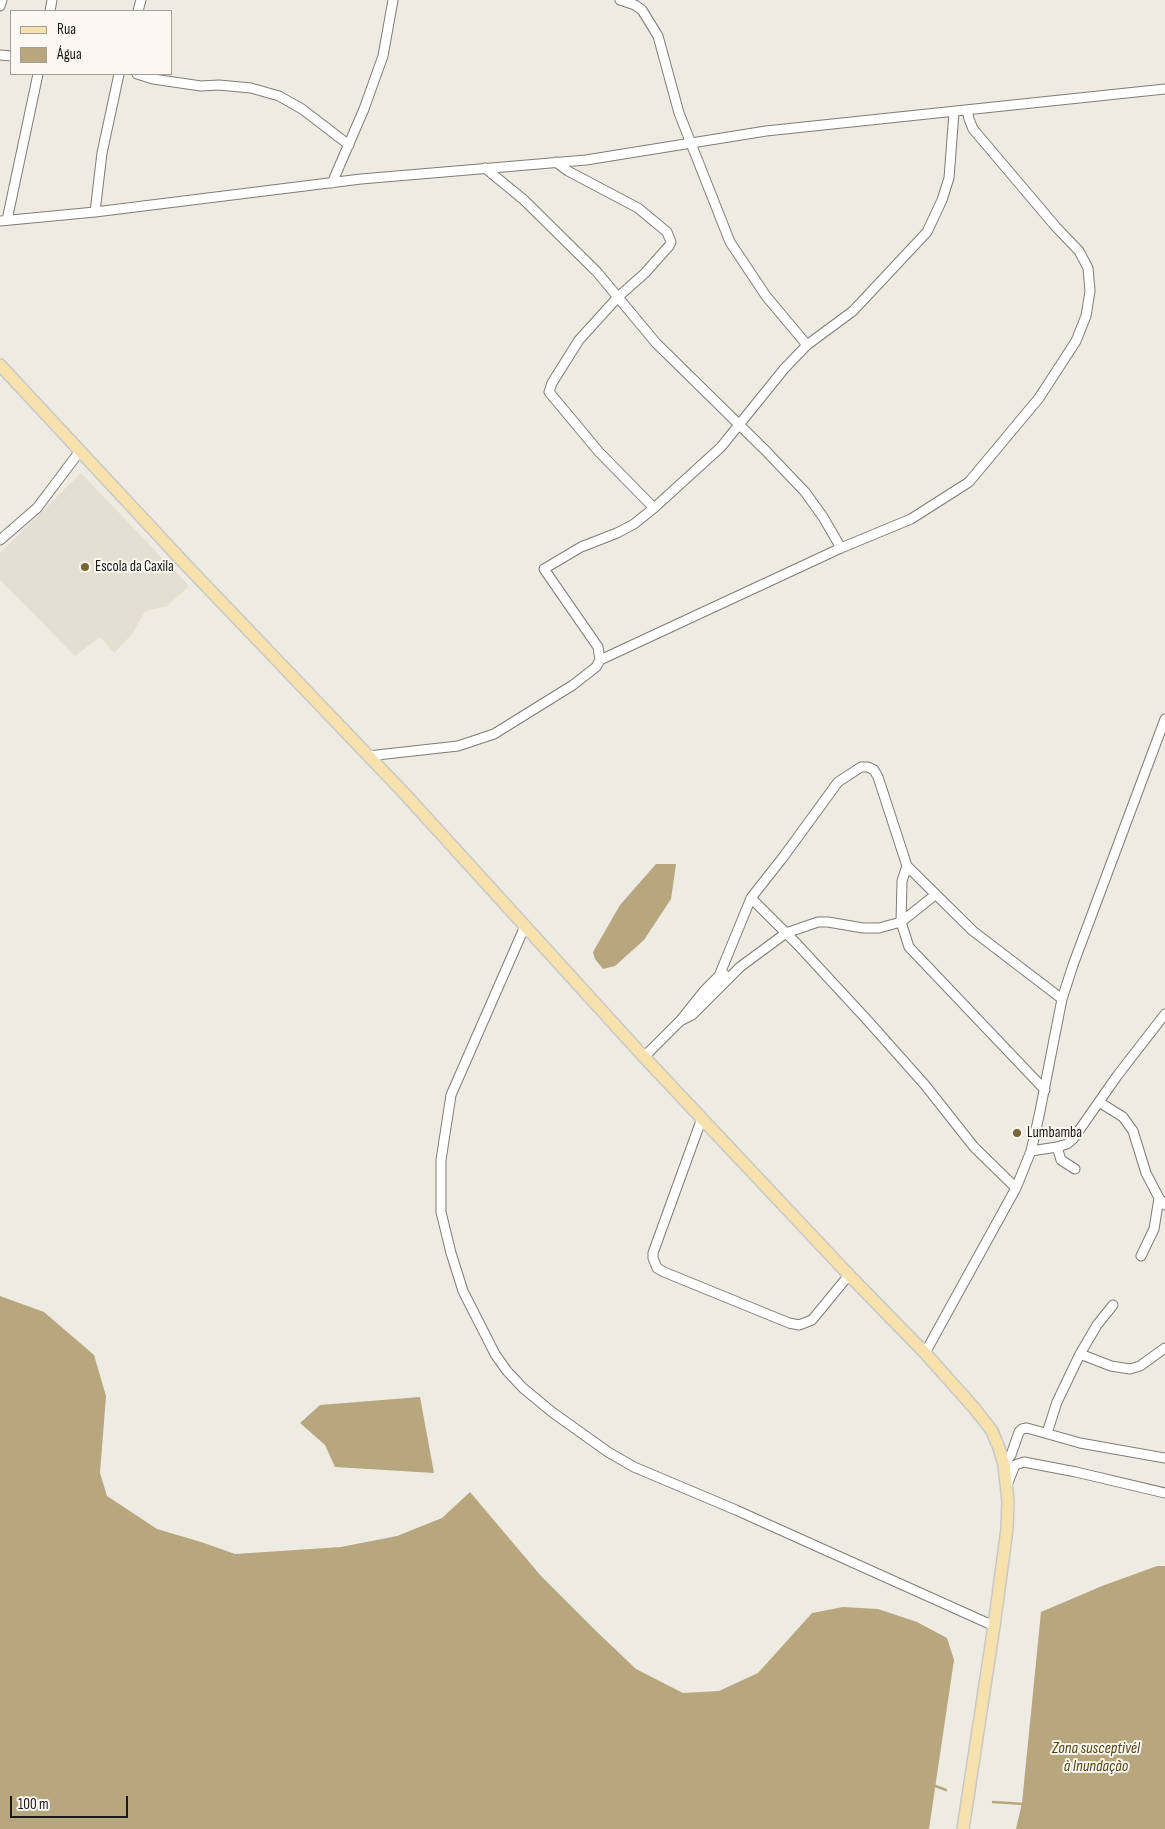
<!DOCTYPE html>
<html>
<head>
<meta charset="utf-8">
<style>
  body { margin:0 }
  #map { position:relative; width:1165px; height:1829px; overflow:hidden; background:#eeebe3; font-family:"Sofia Sans Condensed",sans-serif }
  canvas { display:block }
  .legend { position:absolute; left:10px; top:10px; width:162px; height:65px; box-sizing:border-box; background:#fbf8f1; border:1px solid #a19f9a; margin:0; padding:6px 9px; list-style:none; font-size:15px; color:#1b1a17 }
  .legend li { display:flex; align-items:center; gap:10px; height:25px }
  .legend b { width:25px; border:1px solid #a19f9a }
  .scale { position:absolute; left:10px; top:1796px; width:118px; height:22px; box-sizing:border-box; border:2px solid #1b1a17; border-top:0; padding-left:6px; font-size:15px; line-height:18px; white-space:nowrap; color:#1b1a17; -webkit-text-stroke:4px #fbf8f1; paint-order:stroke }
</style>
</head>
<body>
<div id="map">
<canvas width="1165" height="1829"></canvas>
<ul class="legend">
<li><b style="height:6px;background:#f7e2ae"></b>Rua</li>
<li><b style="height:14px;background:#b8a77e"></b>Água</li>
</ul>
<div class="scale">100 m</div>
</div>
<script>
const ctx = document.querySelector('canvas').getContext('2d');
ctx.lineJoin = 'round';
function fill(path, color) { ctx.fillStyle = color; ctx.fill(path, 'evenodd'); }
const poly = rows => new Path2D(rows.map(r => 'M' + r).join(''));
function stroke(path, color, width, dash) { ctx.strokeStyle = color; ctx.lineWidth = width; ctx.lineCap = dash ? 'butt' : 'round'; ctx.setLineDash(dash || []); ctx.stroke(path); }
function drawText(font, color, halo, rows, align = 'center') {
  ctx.font = font + ' "Sofia Sans Condensed",sans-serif'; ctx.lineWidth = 4; ctx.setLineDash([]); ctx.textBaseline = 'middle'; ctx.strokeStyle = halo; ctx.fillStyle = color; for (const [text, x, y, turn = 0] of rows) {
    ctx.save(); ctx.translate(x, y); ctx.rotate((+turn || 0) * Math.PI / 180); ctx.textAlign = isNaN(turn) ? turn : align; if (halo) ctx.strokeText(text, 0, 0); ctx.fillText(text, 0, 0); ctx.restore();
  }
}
fill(poly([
  [81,473,189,586,167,606,145,611,133,633,114,653,100,637,75,656,0,580,0,553]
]), '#e5dfd1');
fill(poly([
  [656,864,676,864,671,899,644,940,615,966,603,969,595,959,593,952,620,905],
  [0,1296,44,1312,94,1355,106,1396,100,1473,107,1496,157,1529,201,1542,235,1554,341,1547,397,1536,442,1518,470,1492,541,1576,595,1630,636,1669,683,1693,719,1691,758,1673,812,1613,843,1607,878,1609,917,1622,947,1638,954,1660,929,1829,0,1829],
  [420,1397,434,1473,335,1467,325,1445,300,1423,320,1405],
  [1157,1566,1165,1566,1165,1829,1016,1829,1022,1803,1041,1612,1102,1586]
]), '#b8a77e');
stroke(poly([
  [933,1785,946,1790],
  [993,1802,1024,1804]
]), '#b8a77e', 2.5);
const minor = poly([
  [620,0,635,5,642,10,658,36,679,113,730,242,766,296,807,345],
  [0,6,2,0],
  [50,11,52,0],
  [138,11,141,0],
  [0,55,11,56],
  [137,74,153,79,201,86,219,85,251,88,279,96,302,109,349,145],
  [556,162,568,171,638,208,667,232,671,242,669,246,645,273,618,297,579,340,552,383,549,392,599,452,654,508],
  [485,168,524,200,597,272,656,343,766,451,805,492,823,517,841,548],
  [332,183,364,109,383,56,393,0],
  [95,212,102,153,119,74],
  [7,220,38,74],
  [0,221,95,212,361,179,586,160,766,131,1165,89],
  [0,540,37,508,80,451],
  [600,660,598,647,544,569,581,547,617,533,634,524,654,508,721,447,784,369,807,345,853,311,927,232,942,200,949,178,954,112],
  [368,756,458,746,494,734,573,685,596,667,600,660,841,548,911,519,969,482,1039,398,1076,341,1086,316,1090,291,1088,268,1079,251,1056,227,973,129,969,119,967,110],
  [907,866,902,881,901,922,909,947,1045,1090],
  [751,898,797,944,869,1022,925,1085,974,1147,1016,1188],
  [525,926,451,1095,441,1160,441,1212,451,1253,463,1291,495,1354,507,1371,523,1388,552,1412,608,1452,634,1467,736,1510,994,1626],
  [719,976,751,898,784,856,838,782,861,767,868,767,874,770,878,777,907,866,973,931,1062,999],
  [680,1021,692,1015,740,967,786,933,818,922,828,922,863,928,879,928,901,922,935,895],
  [644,1057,680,1021,704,991,719,976,724,974],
  [1099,1102,1123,1117,1133,1131,1146,1173,1159,1198,1165,1205],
  [702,1118,653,1253,653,1258,657,1268,664,1272,789,1323,799,1325,812,1320,849,1275],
  [1057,1147,1061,1160,1075,1169],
  [1031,1151,1057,1147,1067,1144,1073,1139,1117,1076,1165,1014],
  [1141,1256,1154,1229,1159,1198],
  [925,1353,1016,1188,1031,1151,1039,1116,1062,999,1073,965,1165,719],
  [1080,1354,1111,1366,1130,1369,1140,1366,1165,1348],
  [1047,1433,1057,1402,1080,1354,1097,1325,1113,1305],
  [1004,1465,1011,1455,1019,1432,1022,1429,1027,1428,1080,1443,1165,1458],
  [1007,1485,1015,1465,1024,1462,1076,1472,1165,1493]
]);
const major = poly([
  [0,365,187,566,404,793,644,1057,849,1275,925,1353,975,1409,992,1431,999,1448,1004,1465,1008,1501,1007,1529,994,1626,963,1829]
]);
stroke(minor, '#7f7d76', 11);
stroke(major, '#c8c8c7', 14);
stroke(minor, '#fff', 9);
stroke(major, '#f7e2ae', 11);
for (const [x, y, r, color] of [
  [85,567,5,"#796533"],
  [1017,1133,5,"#796533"]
]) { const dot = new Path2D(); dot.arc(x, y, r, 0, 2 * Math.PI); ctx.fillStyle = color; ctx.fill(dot); stroke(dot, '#fbf8f1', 2); }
drawText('15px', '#1b1a17', '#fbf8f1', [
  ["Escola da Caxila",95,567],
  ["Lumbamba",1027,1133]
], 'left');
drawText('italic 16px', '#564311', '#fbf8f1', [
  ["Zona susceptivél",1096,1749],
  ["à Inundação",1096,1767]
]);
</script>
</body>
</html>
